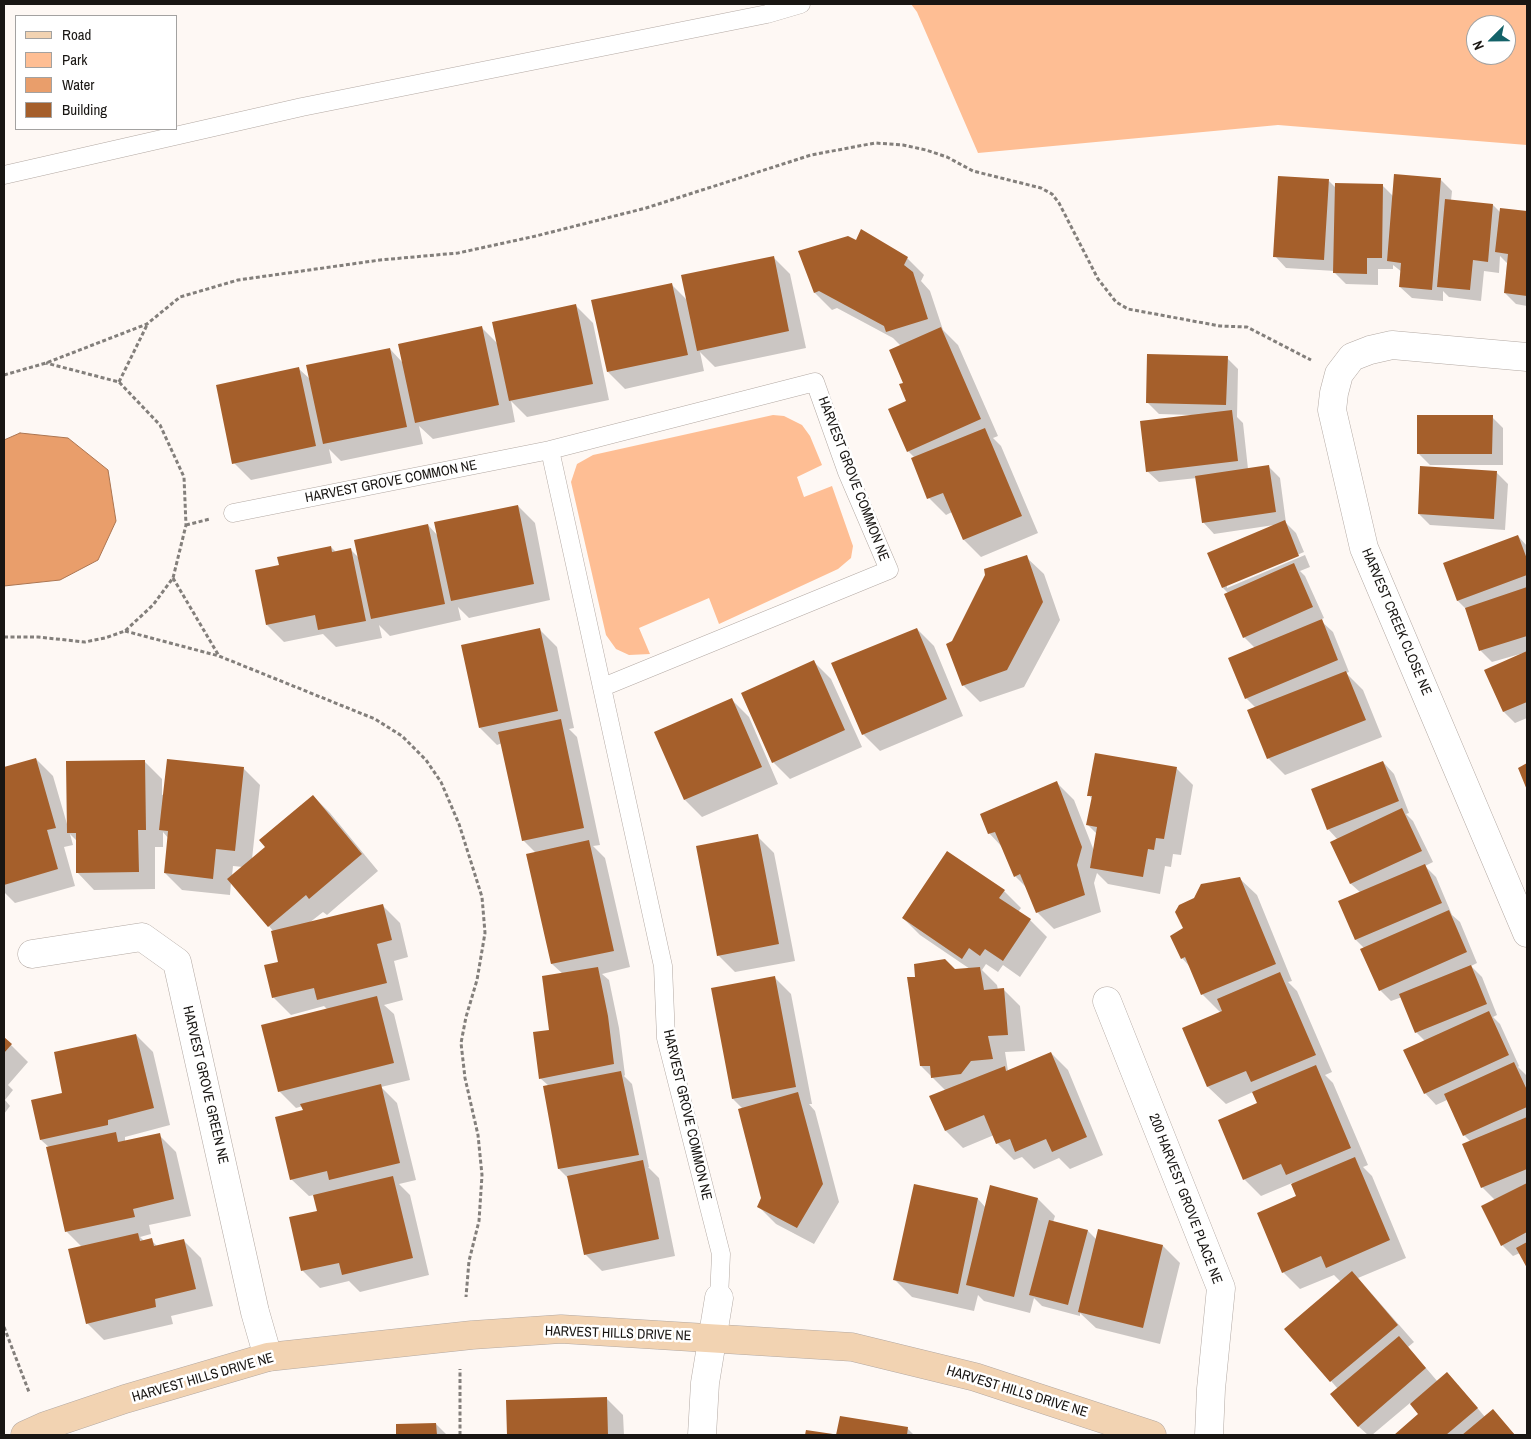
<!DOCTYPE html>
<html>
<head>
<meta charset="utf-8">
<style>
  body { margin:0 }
  #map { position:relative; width:1531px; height:1439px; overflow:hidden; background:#fef8f4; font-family:"Archivo Narrow",sans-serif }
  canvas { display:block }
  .frame { position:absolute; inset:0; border:5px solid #191613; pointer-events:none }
  .legend { position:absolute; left:15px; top:15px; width:162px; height:115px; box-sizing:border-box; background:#fff; border:1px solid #a3a2a1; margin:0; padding:6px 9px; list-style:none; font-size:15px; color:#191613 }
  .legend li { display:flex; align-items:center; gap:10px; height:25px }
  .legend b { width:25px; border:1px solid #a3a2a1 }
  .north { position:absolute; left:1466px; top:15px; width:50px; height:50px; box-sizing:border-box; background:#fff; border:1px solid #a3a2a1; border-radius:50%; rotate:247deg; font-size:14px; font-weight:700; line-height:20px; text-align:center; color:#191613 }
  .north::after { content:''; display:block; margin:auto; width:18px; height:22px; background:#136269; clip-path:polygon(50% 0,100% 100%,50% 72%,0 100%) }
</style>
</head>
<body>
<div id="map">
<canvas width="1531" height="1439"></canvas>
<div class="frame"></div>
<ul class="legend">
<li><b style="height:6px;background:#f2d3b2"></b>Road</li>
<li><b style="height:14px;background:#febe94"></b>Park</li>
<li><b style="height:14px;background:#e99e6b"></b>Water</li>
<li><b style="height:14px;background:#a55f2b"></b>Building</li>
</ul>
<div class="north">N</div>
</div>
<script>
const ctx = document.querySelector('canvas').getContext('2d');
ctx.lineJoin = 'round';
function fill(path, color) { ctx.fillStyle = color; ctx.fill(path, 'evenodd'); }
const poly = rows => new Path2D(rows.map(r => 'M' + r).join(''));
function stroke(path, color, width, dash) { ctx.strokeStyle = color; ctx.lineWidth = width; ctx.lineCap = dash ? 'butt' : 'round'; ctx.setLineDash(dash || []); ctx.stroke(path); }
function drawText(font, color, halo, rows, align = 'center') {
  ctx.font = font + ' "Archivo Narrow",sans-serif'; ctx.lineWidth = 5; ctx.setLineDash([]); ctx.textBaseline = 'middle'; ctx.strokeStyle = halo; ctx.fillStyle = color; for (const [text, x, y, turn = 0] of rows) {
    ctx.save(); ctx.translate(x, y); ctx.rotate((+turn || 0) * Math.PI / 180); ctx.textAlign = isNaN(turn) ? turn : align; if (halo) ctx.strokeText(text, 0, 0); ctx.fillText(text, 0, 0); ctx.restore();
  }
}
fill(poly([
  [911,4,1527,4,1527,145,1278,125,978,153,917,12],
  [1476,25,1506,25,1506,55,1476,55],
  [773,415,784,416,802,425,810,436,822,465,797,477,804,497,832,486,853,546,851,558,838,569,719,624,709,598,639,628,650,654,629,655,616,649,606,635,571,482,577,464,593,455]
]), '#febe94');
const water = poly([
  [20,433,68,438,108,470,116,521,98,560,60,580,4,586,4,440,20,433]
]);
fill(water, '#e99e6b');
stroke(water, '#ab7551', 1);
fill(poly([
  [1440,179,1452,191,1451,201,1493,205,1501,213,1501,210,1527,213,1527,306,1516,304,1505,293,1507,263,1500,256,1499,273,1484,271,1481,301,1449,297,1443,291,1443,301,1412,298,1400,287,1402,272,1393,265,1393,269,1378,269,1378,285,1346,284,1335,273,1335,271,1286,268,1275,256,1329,181,1336,188,1382,185,1393,196],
  [799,252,907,258,924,275,921,281,930,291,943,330,958,345,998,436,993,438,1001,446,1038,533,981,557,964,540,952,512,946,515,929,498,915,458,908,451,908,401,905,383,901,346,893,338,837,308,832,310,815,293],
  [773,257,790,274,806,348,715,367,700,352,704,371,625,389,608,372,671,284,688,301],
  [576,306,593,323,609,400,527,417,511,401,515,422,433,439,419,426,423,444,341,461,329,449,332,463,251,480,234,463,299,369,311,380,390,349,403,363,482,328,498,344],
  [1227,358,1238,369,1237,417,1243,423,1248,469,1268,466,1280,478,1286,523,1296,533,1304,552,1227,585,1227,588,1305,555,1310,567,1300,571,1305,576,1324,618,1320,620,1333,632,1349,672,1346,673,1363,690,1382,737,1285,775,1268,758,1256,708,1246,698,1255,648,1244,637,1228,593,1223,588,1274,525,1214,534,1203,522,1197,478,1159,482,1147,471,1191,416,1191,415,1159,414,1147,402],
  [1492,417,1503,428,1503,465,1430,465,1418,453],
  [1496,472,1508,484,1505,530,1430,525,1419,514],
  [518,506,535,523,550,600,469,618,458,607,461,620,390,636,379,625,382,638,336,647,323,634,284,642,267,625,281,566,331,547,336,552,350,549,359,558,428,525,438,536],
  [1518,536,1527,546,1527,652,1492,662,1481,651,1467,610,1458,601,1444,564],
  [1026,557,1044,574,1060,620,1024,687,980,702,963,685,953,642],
  [917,629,934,646,963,716,880,751,863,734],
  [540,630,557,647,574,728,569,729,577,737,600,845,593,846,605,858,630,967,602,974,609,980,619,1028,625,1075,624,1076,632,1084,649,1167,648,1167,659,1178,675,1256,602,1271,585,1254,569,1179,559,1169,549,1086,540,1078,563,974,552,964,536,853,523,840,502,743,497,745,480,728],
  [1527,652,1527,718,1515,723,1504,712,1486,671],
  [814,662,831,679,862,747,790,779,773,762],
  [732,700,749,717,778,784,702,817,685,800],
  [36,759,53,776,67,824,145,762,162,779,162,795,243,768,260,785,252,859,266,847,313,796,330,813,378,871,327,915,323,912,309,923,383,906,400,923,408,957,394,961,403,1000,384,1005,394,1014,410,1080,381,1087,397,1103,416,1180,399,1184,410,1195,429,1275,360,1292,349,1281,320,1288,303,1271,290,1218,318,1212,314,1195,309,1196,291,1179,304,1111,303,1106,296,1108,279,1091,327,1009,324,1006,291,1015,273,997,279,963,274,932,231,882,230,895,182,890,165,873,169,839,163,832,163,847,155,847,155,889,94,890,77,872,77,841,70,834,73,845,64,847,75,886,15,903,4,892,4,768],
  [233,866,243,867,232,876],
  [1383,762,1394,774,1409,813,1406,814,1413,821,1433,862,1425,866,1436,877,1452,915,1460,922,1477,963,1471,966,1482,977,1497,1015,1493,1017,1500,1024,1519,1066,1518,1067,1526,1075,1527,1079,1527,1266,1520,1253,1513,1256,1502,1245,1495,1200,1482,1187,1471,1142,1464,1135,1447,1100,1436,1105,1425,1093,1425,1041,1416,1032,1402,997,1391,1001,1380,990,1364,948,1356,940,1361,893,1351,884,1332,843,1338,840,1328,829],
  [1176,768,1193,785,1181,855,1173,854,1171,867,1165,866,1160,894,1108,884,1097,873,1094,883,1101,912,1054,929,1037,912,1026,887,1015,876,1003,848,989,833,1057,783,1074,800,1094,851,1097,834,1088,825,1092,799,1089,795],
  [757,836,774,853,795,961,735,972,718,955],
  [1239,878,1257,895,1292,981,1288,982,1297,991,1332,1072,1325,1075,1333,1083,1368,1165,1363,1167,1372,1176,1406,1258,1358,1278,1414,1342,1408,1347,1438,1382,1458,1385,1485,1417,1493,1411,1515,1435,1396,1435,1420,1414,1410,1403,1372,1435,1368,1435,1358,1426,1338,1389,1286,1329,1341,1282,1334,1275,1300,1289,1283,1272,1298,1197,1292,1183,1261,1196,1244,1179,1259,1104,1253,1092,1226,1104,1208,1087,1184,1028,1221,1013,1202,994,1191,968,1182,958,1185,929],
  [1004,891,1021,908,1018,912,1030,920,1047,937,1020,977,1003,965,998,972,986,964,982,970,997,985,998,990,1003,989,1020,1006,1025,1051,1005,1052,1008,1071,1051,1053,1068,1070,1103,1155,1070,1169,1059,1158,1034,1169,1022,1157,1014,1160,997,1143,994,1135,963,1148,946,1131,931,1096,946,1091,921,1066,955,970,970,969,920,935,903,918],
  [774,977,791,994,812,1104,809,1104,815,1111,839,1202,814,1244,776,1224,759,1207,763,1198,743,1109,733,1099],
  [136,1035,153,1052,170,1125,125,1137,125,1142,159,1135,176,1152,191,1216,149,1225,151,1234,140,1237,144,1241,151,1240,158,1247,184,1241,201,1258,213,1306,171,1316,173,1324,104,1340,87,1323,82,1247,67,1232,48,1148,50,1148,41,1140,63,1094],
  [4,1038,28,1062,8,1085,13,1090,5,1100,10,1106,4,1114],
  [915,1185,978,1199,986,1208,991,1187,1038,1199,1055,1216,1053,1222,1088,1231,1097,1240,1099,1230,1163,1246,1180,1263,1160,1344,1096,1328,1080,1313,1080,1316,1042,1306,1034,1298,1030,1313,984,1301,978,1295,974,1311,912,1297,895,1280],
  [606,1398,623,1415,624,1435,508,1435,507,1401],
  [841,1417,907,1428,914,1435,838,1435],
  [436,1424,447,1435,398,1435,398,1425]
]), '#0003');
fill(poly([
  [1394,174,1441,178,1432,290,1399,287,1401,263,1387,261],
  [1278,176,1329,179,1324,260,1273,257],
  [1335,183,1383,184,1382,258,1367,258,1367,274,1333,273],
  [1445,199,1493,204,1488,262,1473,260,1470,290,1437,287],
  [1500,208,1527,211,1527,296,1504,293,1508,254,1495,252],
  [861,229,908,257,904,265,913,272,928,319,886,332,884,326,819,291,814,293,798,251,848,236,856,240],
  [774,256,789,331,697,351,681,275],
  [672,283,688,355,607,372,591,300],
  [576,304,593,384,509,401,492,322],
  [482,326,499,405,415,423,398,344],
  [941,327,981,419,907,452,888,409,906,401,899,384,903,383,889,350],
  [390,348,407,427,323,444,306,365],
  [1147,354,1228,356,1226,405,1146,403],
  [299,367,316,446,232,464,216,385],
  [1232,410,1238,461,1146,472,1140,421],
  [1417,415,1493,415,1492,454,1417,454],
  [985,428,1022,516,963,540,943,493,927,499,911,458],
  [1269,465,1276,512,1202,523,1195,476],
  [1420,466,1497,471,1494,519,1418,514],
  [518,505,534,584,451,601,434,522],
  [1285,520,1299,556,1222,588,1207,553],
  [428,524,445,604,371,619,354,540],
  [1518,535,1527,559,1527,575,1457,601,1443,563],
  [331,546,332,552,351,548,366,621,318,630,315,615,266,625,255,570,279,565,277,557],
  [1027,555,1043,602,1007,670,962,686,946,644,952,641,985,575,984,569],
  [1294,563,1313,607,1243,638,1224,594],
  [1527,587,1527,636,1479,651,1465,608],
  [1322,619,1338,660,1245,699,1228,658],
  [540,628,558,711,479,728,461,645],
  [917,628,947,699,862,735,831,663],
  [1527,651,1527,702,1503,712,1484,670],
  [814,660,845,730,772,763,741,693],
  [1346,671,1366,720,1267,759,1247,710],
  [732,698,762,767,684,800,654,732],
  [561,719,584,828,522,841,498,732],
  [1095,753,1177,767,1164,839,1156,838,1154,850,1148,849,1143,877,1090,868,1097,827,1086,825,1092,796,1087,796],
  [36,758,56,828,47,830,58,869,4,885,4,767],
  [167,759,244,767,235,851,216,849,213,879,164,873,168,831,159,830],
  [145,760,146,830,138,830,139,872,76,873,76,833,67,833,66,761],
  [1383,761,1399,801,1327,830,1311,789],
  [1527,763,1527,790,1518,768],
  [1057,781,1082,847,1077,865,1085,895,1036,913,1020,874,1014,877,995,832,988,834,980,814],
  [313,795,362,854,309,899,306,895,268,927,227,879,265,847,259,840],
  [1402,808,1422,851,1350,884,1330,842],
  [758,834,779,944,717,956,696,846],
  [589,840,614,951,551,964,526,854],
  [947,851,1005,890,999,898,1031,919,1003,961,985,949,980,956,969,948,962,959,902,918],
  [1425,864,1442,903,1355,940,1338,901],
  [1240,877,1276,964,1201,995,1185,957,1181,959,1170,936,1183,928,1175,912,1179,905,1194,898,1201,884],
  [383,904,392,940,377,944,387,983,317,1000,314,988,272,998,264,965,278,962,271,931],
  [1449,910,1467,952,1379,991,1360,949],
  [945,959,955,969,980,967,984,990,1004,988,1008,1035,988,1036,993,1059,971,1061,961,1074,931,1078,930,1066,920,1066,907,977,915,977,914,964],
  [1471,965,1487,1004,1415,1033,1399,994],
  [598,967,608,1016,614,1064,539,1079,533,1032,549,1030,542,976],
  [1280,972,1316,1055,1251,1082,1246,1071,1207,1087,1182,1028,1222,1011,1217,999],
  [775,976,796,1087,732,1099,711,988],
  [377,996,394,1063,278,1092,261,1025],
  [1489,1011,1509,1055,1424,1094,1403,1050],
  [136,1034,154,1108,108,1120,108,1125,40,1140,31,1100,62,1093,54,1052],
  [4,1037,12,1044,4,1053],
  [1051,1052,1087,1137,1052,1152,1046,1139,1015,1152,1010,1139,996,1144,984,1115,945,1131,929,1096,1005,1066,1006,1071],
  [1514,1062,1527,1090,1527,1107,1463,1136,1444,1094],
  [1316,1065,1351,1148,1286,1175,1281,1164,1243,1180,1218,1120,1257,1103,1252,1092],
  [621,1071,639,1155,558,1169,543,1086],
  [381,1084,400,1163,329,1180,327,1171,290,1180,275,1117,303,1110,300,1104],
  [798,1092,823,1184,797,1228,757,1207,761,1198,738,1109],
  [1527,1117,1527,1169,1481,1188,1462,1144],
  [116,1132,118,1142,160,1133,174,1199,133,1209,135,1217,65,1232,46,1147],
  [1355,1157,1390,1240,1326,1268,1321,1256,1282,1273,1257,1213,1296,1196,1291,1184],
  [643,1160,659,1239,584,1255,567,1176],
  [393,1176,413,1258,342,1275,339,1263,301,1271,289,1217,317,1211,313,1195],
  [1527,1183,1527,1232,1501,1246,1481,1206],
  [914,1184,978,1198,958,1294,893,1280],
  [990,1185,1038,1198,1014,1297,966,1285],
  [1049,1220,1088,1230,1068,1305,1029,1295],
  [1098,1229,1163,1245,1143,1328,1078,1312],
  [138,1233,140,1241,152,1238,154,1246,184,1239,196,1289,155,1299,156,1307,86,1324,68,1249],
  [1527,1242,1527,1268,1516,1248],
  [1352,1271,1398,1325,1330,1382,1284,1329],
  [1399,1336,1426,1368,1358,1427,1330,1394],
  [1447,1372,1478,1408,1446,1435,1394,1435,1418,1414,1410,1404],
  [607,1397,608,1435,507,1435,506,1400],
  [1493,1409,1515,1435,1462,1435],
  [840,1416,908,1427,907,1435,836,1435],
  [436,1423,437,1435,396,1435,396,1424],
  [806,1430,833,1434,833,1435,805,1435]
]), '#a55f2b');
const lane = poly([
  [4,175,302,107,767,14,801,4],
  [233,513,550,450],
  [603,687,889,570,847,472,815,382,550,450,663,966,666,1038,721,1254,719,1298]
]);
const street = poly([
  [1527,357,1392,345,1370,350,1352,357,1339,374,1334,393,1332,410,1364,548,1527,933],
  [32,954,142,937,177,962,255,1312,268,1357],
  [1107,1001,1221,1288,1211,1389,1209,1435],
  [702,1435,705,1383,719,1298]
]);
const secondary = poly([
  [25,1435,45,1426,125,1399,268,1357,472,1335,561,1329,852,1347,975,1377,1152,1435]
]);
stroke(lane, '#b3a9a3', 19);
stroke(street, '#b3a9a3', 29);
stroke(secondary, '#b3a9a3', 29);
stroke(poly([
  [4,375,46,363,147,324,180,297,238,280,380,260,458,253,536,236,646,208,811,155,875,143,903,145,926,150,947,157,973,171,1041,188,1052,194,1059,203,1098,279,1116,302,1128,309,1220,326,1247,327,1311,360],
  [119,382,147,325],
  [186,525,210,519],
  [173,578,219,656],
  [125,631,219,656,375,719,402,736,426,760,441,782,459,824,482,897,485,933,477,980,466,1017,461,1043,465,1078,478,1135,482,1175,479,1221,469,1261,466,1297],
  [4,637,38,637,85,642,105,638,125,631,153,605,173,578,186,525,184,477,160,425,119,382,46,363],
  [4,1327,29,1392],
  [460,1435,460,1369]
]), '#837f7b', 3, [4, 2.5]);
stroke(lane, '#fff', 18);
stroke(street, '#fff', 28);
stroke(secondary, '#f2d3b2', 28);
drawText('14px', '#191613', '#fff', [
  ["HARVEST GROVE COMMON NE",853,479,69],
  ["HARVEST GROVE COMMON NE",391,482,-11],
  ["HARVEST CREEK CLOSE NE",1396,622,67],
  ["HARVEST GROVE GREEN NE",205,1085,77],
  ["HARVEST GROVE COMMON NE",687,1115,77],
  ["200 HARVEST GROVE PLACE NE",1185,1199,69],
  ["HARVEST HILLS DRIVE NE",618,1334,2],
  ["HARVEST HILLS DRIVE NE",203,1378,-16],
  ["HARVEST HILLS DRIVE NE",1017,1392,17]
]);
</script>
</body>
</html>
